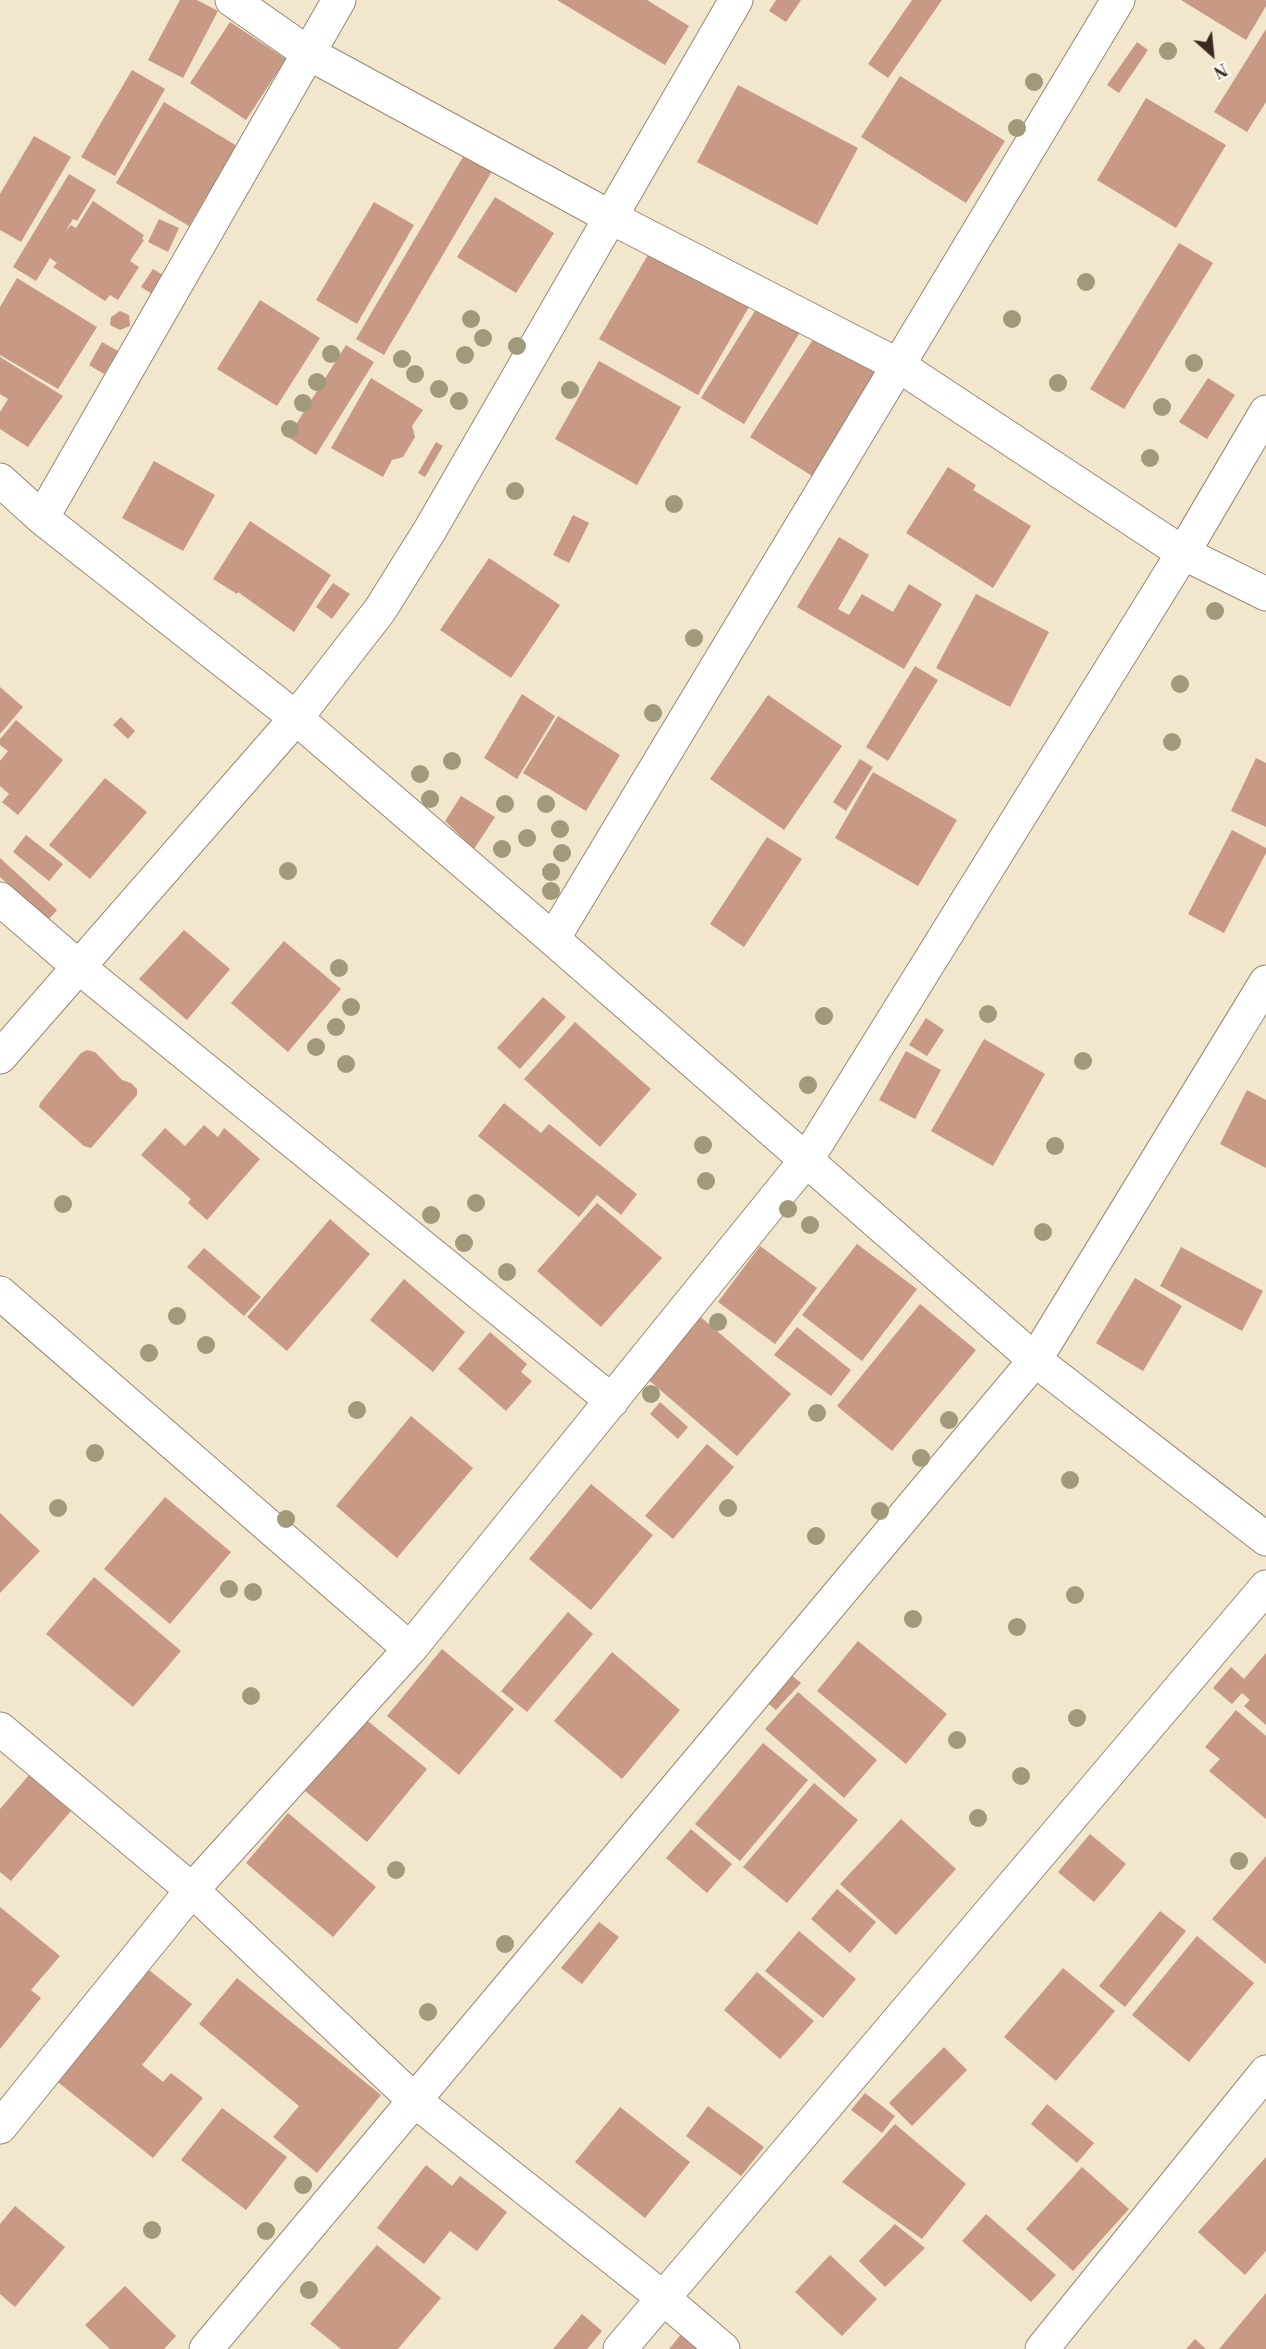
<!DOCTYPE html>
<html>
<head>
<meta charset="utf-8">
<style>
  body { margin:0 }
  #map { position:relative; width:1266px; height:2349px; overflow:hidden; background:#f2e6cd; font-family:"Libre Bodoni",serif }
  canvas { display:block }
  .north { position:absolute; left:1182px; top:24px; width:60px; height:60px; -webkit-text-stroke:4px #fdfcf7; paint-order:stroke; rotate:153deg; font-size:16px; font-weight:700; line-height:24px; text-align:center; color:#3b2a1e }
  .north::after { content:''; display:block; margin:auto; width:21px; height:27px; background:#3b2a1e; clip-path:polygon(50% 0,100% 100%,50% 72%,0 100%) }
</style>
</head>
<body>
<div id="map">
<canvas width="1266" height="2349"></canvas>
<div class="north">N</div>
</div>
<script>
const ctx = document.querySelector('canvas').getContext('2d');
ctx.lineJoin = 'round';
function fill(path, color) { ctx.fillStyle = color; ctx.fill(path, 'evenodd'); }
const poly = rows => new Path2D(rows.map(r => 'M' + r).join(''));
function stroke(path, color, width, dash) { ctx.strokeStyle = color; ctx.lineWidth = width; ctx.lineCap = dash ? 'butt' : 'round'; ctx.setLineDash(dash || []); ctx.stroke(path); }
fill(poly([
  [180,0,197,0,218,11,183,78,148,60],
  [557,0,647,0,689,26,665,65],
  [776,0,801,0,786,22,769,11],
  [912,0,942,0,888,78,868,64],
  [1181,0,1266,0,1266,6,1246,40],
  [230,22,286,59,246,120,190,83],
  [1266,29,1266,102,1247,132,1214,112],
  [1137,42,1148,50,1119,93,1107,85],
  [132,70,165,89,115,176,81,157],
  [900,76,1005,141,966,203,861,137],
  [738,85,858,148,817,225,697,162],
  [1146,98,1226,145,1176,228,1097,180],
  [164,102,237,146,189,226,116,183],
  [34,136,71,157,21,242,0,230,0,194],
  [467,150,495,166,384,355,356,339],
  [69,174,96,190,77,221,73,219,65,232,71,225,76,228,93,201,144,235,142,239,144,240,130,261,139,267,118,300,110,295,105,301,53,267,57,263,50,258,36,281,13,267],
  [495,197,554,233,516,293,457,257],
  [374,202,414,225,357,324,316,300],
  [159,219,179,228,168,252,148,242],
  [1179,243,1213,263,1124,409,1090,389],
  [652,248,750,305,698,395,599,339],
  [153,269,163,275,152,294,141,287],
  [17,278,97,327,58,389,0,355,0,307],
  [260,300,320,338,277,406,217,369],
  [758,306,800,332,744,424,701,398],
  [120,311,129,315,130,326,120,330,110,325,111,317],
  [819,330,885,372,817,479,750,437],
  [102,342,118,351,104,374,89,365],
  [346,345,374,362,316,455,288,437],
  [0,357,63,396,28,447,0,429,0,412,8,399,0,394],
  [599,361,681,407,637,485,555,439],
  [371,378,423,410,412,426,415,437,403,457,392,460,383,477,331,448],
  [1208,378,1235,395,1207,439,1179,422],
  [436,442,443,446,425,477,418,473],
  [154,461,215,495,183,551,122,518],
  [948,467,976,485,973,490,1031,526,993,588,906,533],
  [573,515,589,523,569,563,553,555],
  [250,521,331,575,294,632,238,592,237,594,213,579],
  [839,537,869,555,838,609,849,615,862,594,893,612,909,584,942,604,904,669,797,607],
  [489,558,560,605,511,678,440,630],
  [333,583,350,594,332,619,316,607],
  [976,594,1049,632,1010,707,936,668],
  [915,666,938,680,888,761,866,747],
  [0,687,23,707,0,734],
  [522,694,555,716,517,779,484,758],
  [768,695,842,746,784,830,710,779],
  [558,716,620,755,586,811,523,773],
  [121,717,135,731,128,739,113,725],
  [16,720,63,760,18,815,2,802,9,794,0,786,0,761,8,751,0,745,0,739],
  [1256,758,1266,763,1266,827,1231,811],
  [860,759,873,767,846,811,833,802],
  [873,772,957,820,918,886,835,838],
  [105,778,147,812,90,879,49,845],
  [461,796,495,817,474,849,445,821],
  [1232,830,1266,848,1266,853,1224,933,1188,914],
  [26,835,63,864,49,881,13,852],
  [767,837,802,859,744,947,710,924],
  [0,858,57,910,48,920,0,877],
  [184,930,230,969,187,1020,139,979],
  [284,941,341,989,288,1052,231,1003],
  [543,997,566,1017,520,1069,497,1048],
  [926,1018,944,1030,927,1056,909,1045],
  [575,1022,651,1089,600,1147,524,1079],
  [984,1039,1045,1074,993,1166,931,1131],
  [87,1050,95,1052,122,1080,131,1083,137,1089,137,1095,91,1148,84,1146,39,1107,40,1103,81,1053],
  [906,1051,941,1070,915,1119,879,1100],
  [1247,1090,1266,1100,1266,1168,1220,1144],
  [504,1103,541,1133,549,1124,637,1194,621,1215,597,1195,579,1217,478,1136],
  [204,1125,218,1137,224,1128,260,1159,207,1220,188,1203,191,1199,141,1155,165,1128,185,1146],
  [597,1203,662,1258,601,1327,537,1271],
  [330,1219,370,1254,287,1351,247,1317],
  [857,1244,917,1289,862,1361,802,1315],
  [760,1246,817,1288,775,1344,718,1302],
  [1181,1247,1263,1291,1242,1331,1160,1286],
  [204,1248,261,1297,244,1316,187,1267],
  [1135,1278,1182,1306,1143,1371,1096,1343],
  [404,1279,465,1332,433,1372,370,1320],
  [920,1304,976,1350,892,1451,837,1406],
  [697,1314,791,1394,737,1456,644,1376],
  [797,1327,851,1370,831,1396,774,1355],
  [490,1332,527,1364,521,1372,532,1381,506,1411,458,1369],
  [660,1402,688,1427,678,1439,650,1414],
  [411,1416,473,1468,397,1558,336,1506],
  [707,1444,734,1467,673,1539,645,1516],
  [591,1484,653,1535,591,1610,529,1559],
  [165,1497,231,1552,170,1624,104,1569],
  [0,1513,40,1551,0,1593],
  [94,1577,181,1651,133,1707,46,1634],
  [568,1612,593,1634,527,1712,501,1691],
  [858,1641,947,1714,906,1764,817,1691],
  [442,1649,514,1709,459,1775,387,1716],
  [612,1652,680,1710,622,1779,554,1721],
  [1266,1653,1266,1725,1244,1706,1250,1700,1242,1693,1232,1704,1213,1688,1231,1667,1244,1679],
  [789,1673,801,1683,776,1710,764,1700],
  [798,1692,877,1760,844,1798,765,1729],
  [1236,1710,1266,1736,1266,1819,1209,1771,1220,1759,1205,1747],
  [364,1718,427,1769,367,1842,304,1790],
  [763,1743,808,1780,740,1861,695,1824],
  [29,1775,71,1811,11,1881,0,1872,0,1809],
  [814,1783,858,1820,787,1903,743,1867],
  [288,1813,376,1887,333,1937,246,1863],
  [901,1819,956,1869,896,1935,840,1884],
  [691,1829,732,1864,707,1893,666,1858],
  [1090,1834,1126,1864,1094,1902,1058,1872],
  [1266,1856,1266,1964,1212,1919],
  [837,1889,876,1922,850,1953,811,1919],
  [0,1907,60,1956,31,1990,41,1998,0,2049],
  [1160,1911,1186,1931,1125,2007,1099,1986],
  [599,1922,619,1937,582,1984,561,1968],
  [799,1931,856,1979,823,2018,765,1971],
  [1197,1936,1254,1983,1189,2062,1132,2015],
  [140,1963,192,2004,142,2065,163,2082,171,2073,203,2098,153,2158,49,2075],
  [1063,1968,1115,2011,1056,2081,1004,2037],
  [757,1972,814,2021,780,2059,724,2010],
  [237,1978,381,2095,317,2173,273,2137,299,2106,199,2024],
  [944,2047,967,2070,912,2126,889,2103],
  [865,2093,895,2116,882,2133,851,2110],
  [1047,2104,1094,2143,1077,2163,1031,2124],
  [708,2106,764,2147,741,2176,686,2136],
  [620,2107,690,2162,645,2218,575,2162],
  [222,2108,287,2157,246,2210,181,2160],
  [895,2124,966,2184,922,2239,842,2182],
  [1266,2157,1266,2251,1245,2275,1198,2232],
  [426,2165,452,2186,460,2176,507,2212,477,2251,450,2231,424,2264,377,2228],
  [1082,2167,1129,2209,1073,2271,1026,2229],
  [15,2206,65,2247,15,2307,0,2294,0,2224],
  [986,2214,1056,2275,1031,2302,962,2241],
  [895,2224,925,2248,885,2287,859,2261],
  [377,2245,441,2298,398,2349,341,2349,310,2324],
  [830,2255,877,2299,842,2336,795,2292],
  [125,2286,176,2336,164,2349,110,2349,85,2325],
  [1266,2293,1266,2349,1219,2349],
  [582,2314,602,2331,587,2349,553,2349],
  [687,2327,714,2349,669,2349],
  [1195,2339,1206,2349,1186,2349]
]), '#c89985');
const street = poly([
  [232,0,308,53,610,217,898,365,1183,553,1266,594],
  [0,480,42,518,296,718,553,939,1035,1360,1266,1539],
  [42,518,339,0],
  [0,899,80,968,612,1401],
  [553,939,1118,0],
  [0,1057,296,718,380,610,430,530,736,0],
  [0,1293,410,1649],
  [0,1729,192,1890,414,2100,662,2297,723,2349],
  [0,2127,192,1890,410,1649,807,1159,1183,553,1266,412],
  [206,2349,1035,1360,1266,982],
  [620,2349,1266,1587],
  [1042,2349,1266,2072]
]);
stroke(street, '#968876', 35);
stroke(street, '#fff', 33);
ctx.fillStyle = '#a0997a';
for (const [x, y] of [
  [1168,51],
  [1034,82],
  [1017,128],
  [1086,282],
  [471,319],
  [1012,319],
  [483,338],
  [517,346],
  [331,354],
  [465,355],
  [402,359],
  [1194,363],
  [415,374],
  [317,382],
  [1058,383],
  [439,389],
  [570,390],
  [459,401],
  [303,403],
  [1162,407],
  [290,429],
  [1150,458],
  [515,491],
  [674,504],
  [1215,611],
  [694,638],
  [1180,684],
  [653,713],
  [1172,742],
  [452,761],
  [420,774],
  [430,799],
  [505,804],
  [546,804],
  [560,829],
  [527,838],
  [502,849],
  [562,853],
  [288,871],
  [551,872],
  [551,891],
  [339,968],
  [351,1007],
  [988,1014],
  [824,1016],
  [336,1027],
  [316,1047],
  [1083,1061],
  [346,1064],
  [808,1085],
  [703,1145],
  [1055,1146],
  [706,1181],
  [476,1203],
  [63,1204],
  [788,1209],
  [431,1215],
  [810,1225],
  [1043,1232],
  [464,1243],
  [507,1272],
  [177,1316],
  [718,1322],
  [206,1345],
  [149,1353],
  [651,1394],
  [357,1410],
  [817,1413],
  [949,1420],
  [95,1453],
  [921,1458],
  [1070,1480],
  [58,1508],
  [728,1508],
  [880,1511],
  [286,1519],
  [816,1536],
  [229,1589],
  [253,1592],
  [1075,1595],
  [913,1619],
  [1017,1627],
  [251,1696],
  [1077,1718],
  [957,1740],
  [1021,1776],
  [978,1818],
  [1239,1861],
  [396,1870],
  [505,1944],
  [428,2012],
  [303,2185],
  [152,2230],
  [266,2231],
  [309,2290]
]) { ctx.beginPath(); ctx.arc(x, y, 9, 0, 2 * Math.PI); ctx.fill(); }
</script>
</body>
</html>
